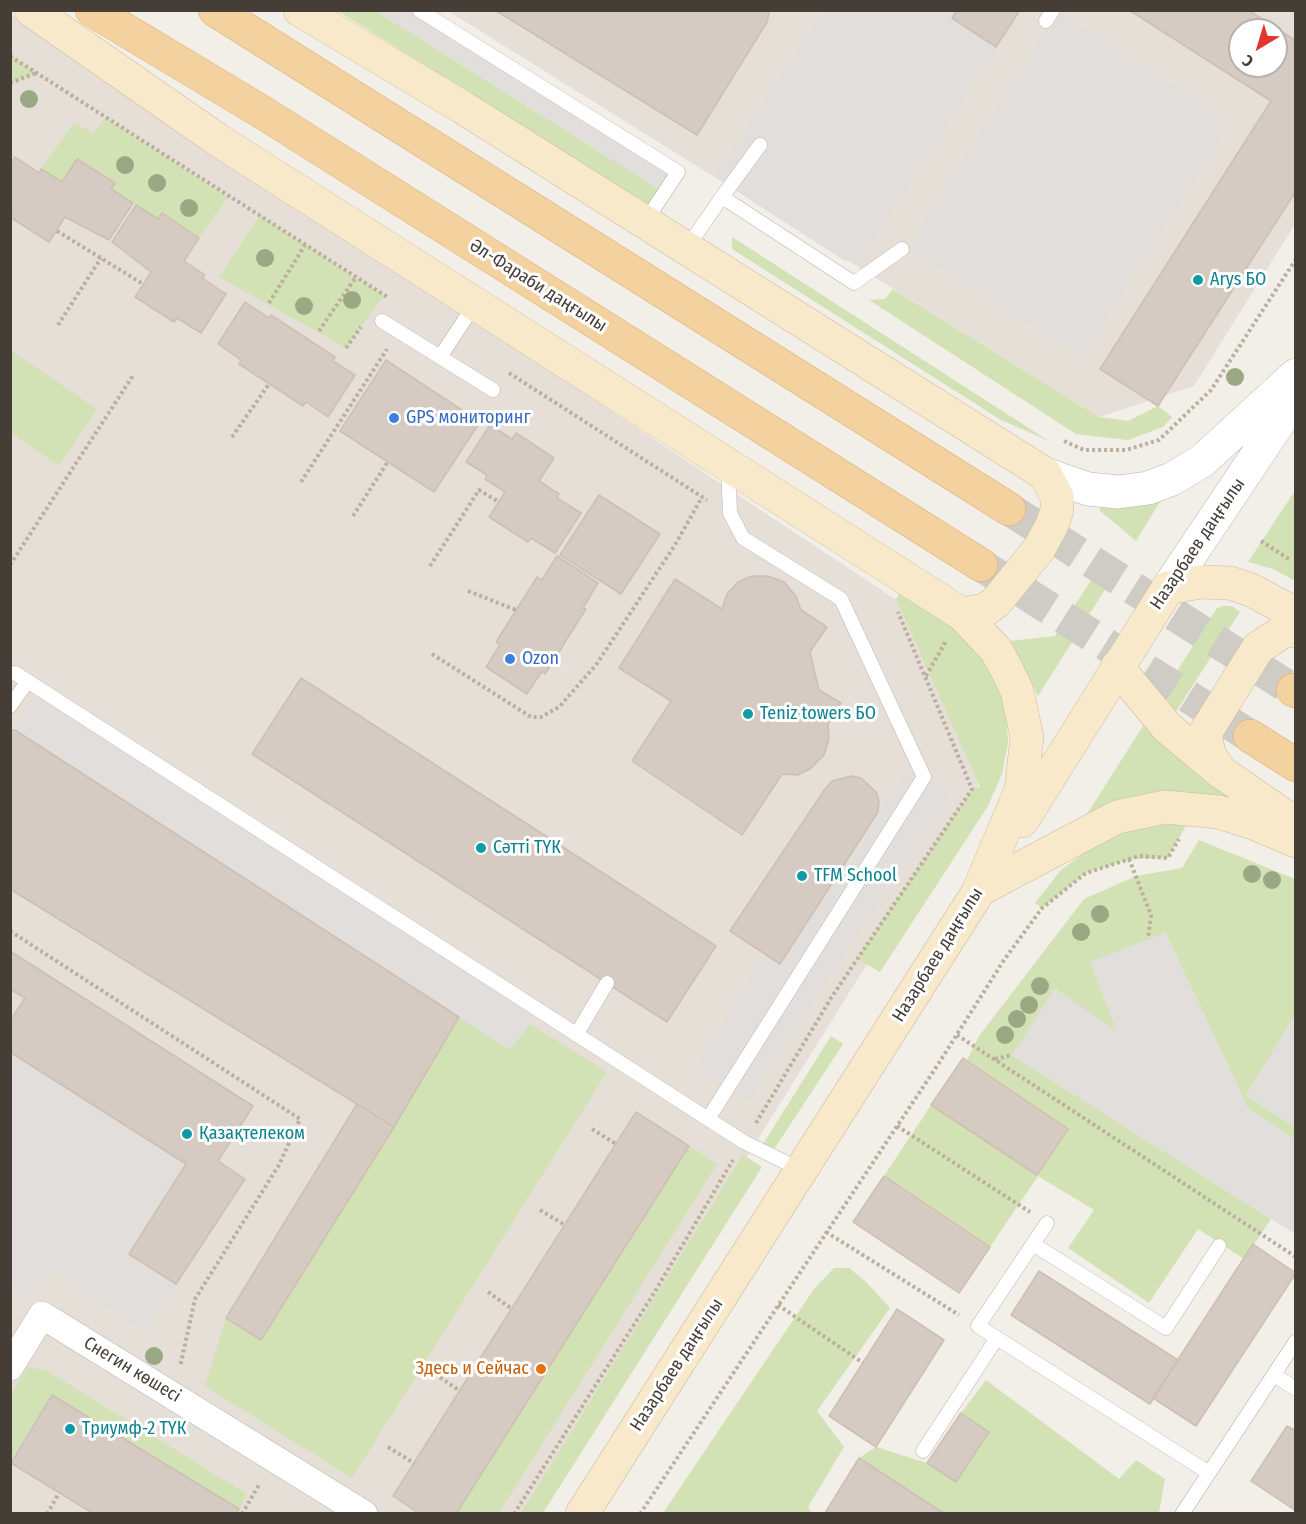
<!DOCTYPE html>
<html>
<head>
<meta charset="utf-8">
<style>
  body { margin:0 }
  #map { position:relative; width:1306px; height:1524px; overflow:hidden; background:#f2eee8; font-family:"Fira Sans Condensed",sans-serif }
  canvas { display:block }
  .frame { position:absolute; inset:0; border:12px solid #453e37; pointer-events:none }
  .north { position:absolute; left:1228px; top:18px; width:60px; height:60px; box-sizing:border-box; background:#fff; border:2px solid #b5b2af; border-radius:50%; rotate:218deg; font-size:16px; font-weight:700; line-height:24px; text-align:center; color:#453e37 }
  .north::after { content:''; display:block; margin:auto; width:21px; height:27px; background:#e4342e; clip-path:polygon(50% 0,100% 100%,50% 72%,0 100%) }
</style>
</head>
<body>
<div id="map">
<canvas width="1306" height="1524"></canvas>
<div class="frame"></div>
<div class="north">С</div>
</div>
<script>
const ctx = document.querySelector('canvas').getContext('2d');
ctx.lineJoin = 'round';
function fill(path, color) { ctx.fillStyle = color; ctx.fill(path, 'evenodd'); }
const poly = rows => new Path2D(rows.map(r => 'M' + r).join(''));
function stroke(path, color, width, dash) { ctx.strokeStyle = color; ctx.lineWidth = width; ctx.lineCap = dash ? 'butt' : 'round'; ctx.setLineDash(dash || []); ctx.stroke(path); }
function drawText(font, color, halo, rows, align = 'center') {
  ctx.font = font + ' "Fira Sans Condensed",sans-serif'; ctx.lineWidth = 6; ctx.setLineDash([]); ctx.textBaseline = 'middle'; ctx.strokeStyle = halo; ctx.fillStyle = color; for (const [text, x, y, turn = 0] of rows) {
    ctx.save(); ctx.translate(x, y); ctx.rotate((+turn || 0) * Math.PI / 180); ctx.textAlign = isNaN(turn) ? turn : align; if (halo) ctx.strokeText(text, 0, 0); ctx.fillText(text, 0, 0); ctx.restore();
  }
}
fill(poly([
  [448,11,1295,11,1295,224,1194,386,1099,417],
  [1240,30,1276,30,1276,66,1240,66],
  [10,13,904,605,986,737,978,786,525,1513,11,1513]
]), '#e5dfd7');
fill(poly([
  [338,11,376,11,665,193,654,208],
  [11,56,37,73,11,83],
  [106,118,228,197,199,238,162,214,158,219,111,189,115,183,78,159,62,182,41,169,74,123,93,133],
  [260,216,384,295,346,348,219,277],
  [732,237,1049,441,1001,420,732,249],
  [893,289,1099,417,1128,421,1158,406,1172,417,1163,427,1128,440,1076,434,869,300,885,299],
  [10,350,97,409,59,466,11,433],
  [1294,492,1296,509,1295,581,1273,569,1248,562],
  [1164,495,1136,541,1099,510,1102,504],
  [1104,560,1118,569,1038,696,1009,641,1055,636],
  [902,589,946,620,980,652,996,679,1006,707,1008,743,1002,774,988,806,880,972,857,959,972,789,980,787,896,599],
  [1224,606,1232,606,1240,612,1175,713,1166,697,1167,687,1217,608],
  [1148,718,1275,825,1184,798,1077,830],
  [1189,820,1168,858,1129,859,1086,873,1042,908,1035,903,1061,870,1110,834],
  [1199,840,1295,879,1295,1016,1246,1095,1295,1127,1295,1140,1248,1108,1165,932,1116,1031,1012,1055,1271,1219,1244,1259,1198,1229,1149,1303,1068,1248,1094,1210,1038,1176,990,1247,884,1176,931,1105,1038,1175,1068,1129,967,1060,979,1036,1084,899,1136,876,1182,868],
  [459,1017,510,1050,530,1024,607,1072,352,1478,205,1386,226,1318,261,1339,394,1127],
  [831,1036,843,1044,775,1148,763,1144],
  [689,1146,717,1164,499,1513,456,1514],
  [743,1155,762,1167,543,1513,521,1513],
  [834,1268,849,1268,865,1281,890,1308,817,1411,844,1447,808,1507,812,1513,663,1513,814,1289],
  [28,1367,47,1371,247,1494,239,1509,52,1395,11,1459,11,1394],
  [986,1380,1119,1479,1136,1460,1165,1479,1159,1513,945,1513,859,1458,876,1447,927,1463,956,1482,989,1433,961,1413]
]), '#d3e2b5');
fill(poly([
  [376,11,419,11,678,172,665,193],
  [825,11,957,11,952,18,996,47,860,258,845,261,715,177],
  [1058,13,1230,122,1081,356,909,247],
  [39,688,538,1011,510,1050,15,730],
  [909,769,949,792,748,1100,696,1070,766,954,780,964],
  [1165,932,1248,1108,1295,1140,1295,1234,1012,1055,1055,988,1116,1031,1090,962],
  [1295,1016,1295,1127,1246,1095],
  [10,1052,186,1164,130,1254,176,1284,146,1331,46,1267,27,1296,11,1285]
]), '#e1dedc');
const building = poly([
  [495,10,768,10,769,13,767,22,697,135,495,10],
  [957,10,1020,10,996,47,952,18,957,10],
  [1129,10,1248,10,1296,41,1296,191,1158,406,1100,369,1271,101,1129,10],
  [1240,30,1276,30,1276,66,1240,66,1240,30],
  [15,157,39,173,41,169,62,182,77,159,115,183,111,189,133,203,109,240,65,217,49,242,10,217,13,212,10,210,10,164,15,157],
  [136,205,158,219,162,213,199,238,184,261,205,275,202,278,226,294,201,333,177,318,174,322,135,297,151,272,112,242,136,205],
  [245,302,269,318,271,315,335,357,333,361,355,375,328,417,306,402,303,406,239,364,241,360,218,344,245,302],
  [386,360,480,422,434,492,340,431,386,360],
  [490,425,512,439,516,433,554,458,539,481,559,494,557,498,581,513,555,553,531,538,528,542,489,517,505,492,485,479,487,475,466,462,490,425],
  [599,495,660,534,621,594,560,555,599,495],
  [557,556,598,583,583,608,586,609,545,674,542,671,527,694,486,667,500,645,496,642,537,577,542,580,557,556],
  [752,576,768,576,784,582,796,596,801,610,827,627,810,652,819,690,841,703,828,724,829,739,824,755,810,769,797,775,782,774,742,835,632,761,671,701,619,668,675,579,722,609,727,594,738,582,752,576],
  [301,678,716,946,667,1022,252,754,301,678],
  [15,730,459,1017,394,1127,10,889,10,731,15,730],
  [851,776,861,778,876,792,879,801,878,812,780,964,730,931,825,789,832,781,851,776],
  [10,951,253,1106,218,1161,245,1179,176,1284,129,1254,186,1164,10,1052,10,1021,25,998,10,989,10,951],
  [963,1058,1068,1129,1037,1175,931,1105,963,1058],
  [357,1104,394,1127,261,1340,226,1318,357,1104],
  [636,1112,689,1146,456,1514,420,1514,393,1496,636,1112],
  [884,1176,990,1247,959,1293,853,1222,884,1176],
  [1253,1244,1296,1273,1196,1426,1153,1398,1253,1244],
  [1039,1271,1178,1360,1150,1404,1011,1315,1039,1271],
  [897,1309,944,1340,876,1447,829,1416,897,1309],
  [52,1395,239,1509,236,1514,94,1514,11,1463,52,1395],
  [961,1413,989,1432,956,1482,927,1463,961,1413],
  [1287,1426,1296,1431,1296,1511,1251,1481,1287,1426],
  [859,1458,945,1514,825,1513,859,1458]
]);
fill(building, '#d6cbc2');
stroke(building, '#cdbfb2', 1.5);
stroke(poly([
  [1009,509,1293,690],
  [981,565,1250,736]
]), '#cfcbc5', 33, [33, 16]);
const service = poly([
  [419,10,678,172,645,222],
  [1046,21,1053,10],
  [722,197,760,145],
  [686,249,722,197,854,283,902,249],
  [382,321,440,357,475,304],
  [440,357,493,390],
  [15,673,708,1119,744,1142,801,1170],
  [10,706,28,681],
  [576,1035,607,983],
  [708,1119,924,777,841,599,743,538,730,513,728,466],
  [1047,1223,978,1326,1209,1473],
  [1033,1244,1166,1328,1219,1246],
  [1274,1375,1296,1389],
  [923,1451,997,1338],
  [1182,1514,1296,1341]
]);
const minor = poly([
  [10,1367,42,1315,364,1514]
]);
const tertiary = poly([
  [1045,474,1088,489,1118,492,1148,488,1172,479,1202,461,1296,375],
  [1168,588,1296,397]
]);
const secondary = poly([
  [31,10,218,140,962,614,996,650,1007,670,1017,691,1027,737,1021,790,979,890],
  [300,10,462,107,1045,474,1057,497,1057,510,1052,525,1039,549,996,602,985,610,962,614],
  [1117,667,1167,727,1187,744,1221,772,1296,824],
  [1220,771,1209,754,1205,733,1258,648,1282,632,1296,630],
  [1022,821,1168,588,1200,582,1230,583,1251,590,1296,614],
  [979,890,1117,817,1165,807,1219,812,1256,824,1296,841],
  [582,1514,991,872]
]);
const primary = poly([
  [92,10,262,112,981,565],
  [215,10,1009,509],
  [1293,690,1296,691],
  [1250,736,1296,765]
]);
stroke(service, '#bdb4ab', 15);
stroke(minor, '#bdb4ab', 28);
stroke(tertiary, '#bdb4ab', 34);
stroke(secondary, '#cdbb9c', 34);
stroke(primary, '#d7ad71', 34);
stroke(poly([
  [10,56,389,298],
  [10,83,36,73],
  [57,231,143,284],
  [269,303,305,245],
  [58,325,101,258],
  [319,331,356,277],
  [346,348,361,327],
  [509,373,707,500],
  [232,437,269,384],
  [1064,441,1084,450,1126,450,1159,440,1211,390,1296,259],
  [301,482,387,349],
  [353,516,387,463],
  [1261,541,1289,559],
  [10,565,134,374],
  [430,566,479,490,499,502],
  [468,591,516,610],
  [432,654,531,717,541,717,559,707,596,665,675,545,702,497],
  [926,676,946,641],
  [1129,859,1151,915,1148,939],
  [10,931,300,1119,279,1165,195,1299,180,1367],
  [957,1035,1296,1257],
  [995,1059,1012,1055],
  [756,1123,831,998,972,789,898,612],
  [897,1126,1030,1212],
  [592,1129,616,1144],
  [540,1210,565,1225],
  [826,1232,959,1315],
  [488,1292,512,1309],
  [778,1305,863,1363],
  [435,1374,460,1391],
  [388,1447,414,1463],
  [47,1514,59,1493],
  [242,1514,260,1483],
  [514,1514,654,1293,733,1160],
  [640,1514,937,1066,1004,960,1042,908,1086,873,1139,856,1168,858,1179,839]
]), '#bdaf9e', 4, [3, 3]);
stroke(service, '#fff', 14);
stroke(minor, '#fff', 27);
stroke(tertiary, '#fff', 33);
stroke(secondary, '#f9e9cb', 33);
stroke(primary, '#f4d29f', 33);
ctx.fillStyle = '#99a983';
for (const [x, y] of [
  [29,99],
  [125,165],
  [157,183],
  [189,208],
  [265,258],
  [352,300],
  [304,306],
  [1235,377],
  [1252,874],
  [1272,880],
  [1100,914],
  [1081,932],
  [1040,986],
  [1029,1005],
  [1017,1019],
  [1005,1035],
  [154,1356]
]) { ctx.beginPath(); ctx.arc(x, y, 9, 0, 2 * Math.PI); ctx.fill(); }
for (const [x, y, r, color] of [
  [1198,280,6,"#0f9aa8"],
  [394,418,6,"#3f7fe0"],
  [510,659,6,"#3f7fe0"],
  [748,714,6,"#0f9aa8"],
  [481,848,6,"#0f9aa8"],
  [802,876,6,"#0f9aa8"],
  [187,1134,6,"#0f9aa8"],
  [541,1369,6,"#e8710a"],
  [70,1429,6,"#0f9aa8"]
]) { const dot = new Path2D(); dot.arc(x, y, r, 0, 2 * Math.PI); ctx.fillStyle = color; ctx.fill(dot); stroke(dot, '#fff', 2); }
drawText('18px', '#0d838f', '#fff', [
  ["Arys БО",1210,280],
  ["Teniz towers БО",760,714],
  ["Сәтті ТҮК",493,848],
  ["TFM School",814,876],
  ["Қазақтелеком",199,1134],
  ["Триумф-2 ТҮК",82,1429]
], 'left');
drawText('18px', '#453e37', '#fff', [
  ["Әл-Фараби даңғылы",538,286,32],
  ["Назарбаев даңғылы",1198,544,-56],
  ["Назарбаев даңғылы",938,955,-58],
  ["Назарбаев даңғылы",677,1365,-57],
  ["Снегин көшесі",132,1370,31]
]);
drawText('18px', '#366cbe', '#fff', [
  ["GPS мониторинг",406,418],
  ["Ozon",522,659]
], 'left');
drawText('18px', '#c56008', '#fff', [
  ["Здесь и Сейчас",529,1369]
], 'right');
</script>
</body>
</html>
